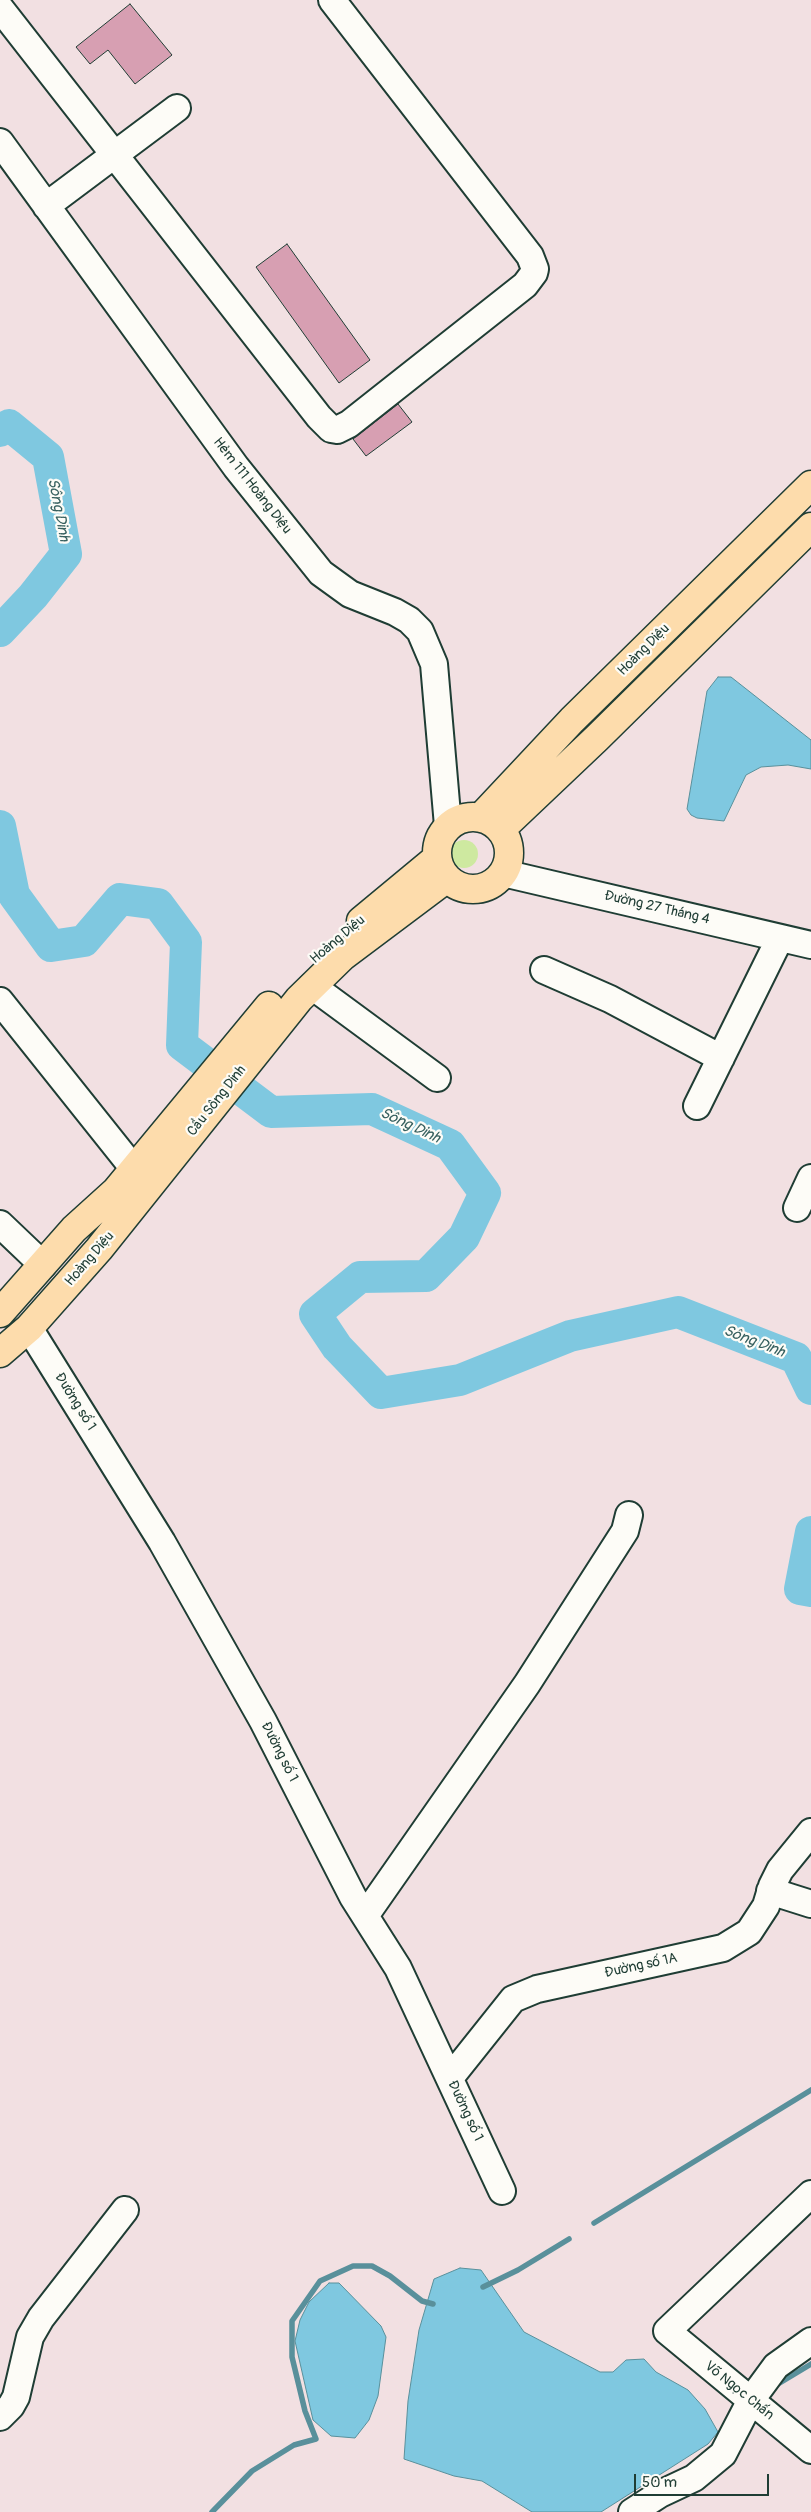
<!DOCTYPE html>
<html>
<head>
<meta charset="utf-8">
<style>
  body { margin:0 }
  #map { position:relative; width:811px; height:2512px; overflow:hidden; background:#f2e0e2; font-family:Pangolin,sans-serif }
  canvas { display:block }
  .scale { position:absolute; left:634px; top:2474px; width:135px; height:22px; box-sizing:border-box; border:2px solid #1f3d34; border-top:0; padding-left:6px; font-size:15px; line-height:18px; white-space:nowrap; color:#1f3d34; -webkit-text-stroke:4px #fdfcf7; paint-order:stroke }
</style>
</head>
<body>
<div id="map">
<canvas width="811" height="2512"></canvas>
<div class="scale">50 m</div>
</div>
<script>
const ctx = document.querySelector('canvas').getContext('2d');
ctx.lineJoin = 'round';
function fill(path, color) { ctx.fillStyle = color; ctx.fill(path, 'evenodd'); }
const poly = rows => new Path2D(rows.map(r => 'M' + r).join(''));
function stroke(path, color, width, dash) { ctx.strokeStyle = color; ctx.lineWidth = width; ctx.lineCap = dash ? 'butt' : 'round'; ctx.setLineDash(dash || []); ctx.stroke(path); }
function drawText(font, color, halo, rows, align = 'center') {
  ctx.font = font + ' Pangolin,sans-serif'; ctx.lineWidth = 4.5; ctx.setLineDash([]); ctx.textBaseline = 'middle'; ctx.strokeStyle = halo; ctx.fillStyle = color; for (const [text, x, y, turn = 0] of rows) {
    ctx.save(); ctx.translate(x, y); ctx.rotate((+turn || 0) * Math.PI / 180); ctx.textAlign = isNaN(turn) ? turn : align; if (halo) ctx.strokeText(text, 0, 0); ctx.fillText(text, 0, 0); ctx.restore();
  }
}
fill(poly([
  '450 854a14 14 0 1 1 28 0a14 14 0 1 1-28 0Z'
]), '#cee9a0');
const water = poly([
  [718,677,731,677,811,740,811,769,788,765,761,767,746,775,724,821,697,818,691,815,687,809,707,691,718,677],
  [460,2268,481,2270,524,2332,600,2372,613,2372,626,2360,644,2359,656,2372,688,2390,705,2409,718,2432,708,2444,601,2512,532,2512,482,2481,454,2476,404,2459,408,2401,419,2330,434,2279,460,2268],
  [329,2283,339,2283,381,2326,386,2337,378,2396,369,2420,355,2438,331,2436,313,2420,295,2341,300,2320,309,2302,329,2283]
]);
fill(water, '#7fc8e0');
stroke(water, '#59909b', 1);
stroke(poly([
  [594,2223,811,2090],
  [483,2287,518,2270,569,2239],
  [778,2384,811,2364],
  [212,2512,252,2471,294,2445,316,2439,305,2411,292,2357,292,2321,320,2281,353,2266,372,2266,390,2276,422,2301,433,2304]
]), '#59909b', 5.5);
stroke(poly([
  [0,431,9,425,48,457,66,554,33,596,0,631],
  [0,826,14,895,51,946,84,941,120,899,158,904,186,942,182,1045,271,1112,372,1109,450,1145,485,1193,464,1237,426,1276,360,1277,315,1314,337,1347,381,1393,460,1380,570,1336,678,1312,796,1358,811,1389],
  [811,1532,800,1589,811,1591]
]), '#7fc8e0', 32);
const building = poly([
  [130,4,172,55,135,84,108,50,90,64,76,47,130,4],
  [287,244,370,360,339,383,256,267,287,244],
  [398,404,412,422,366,456,353,439,398,404]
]);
fill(building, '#d79fb2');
stroke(building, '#1f3d34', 1);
const minor = poly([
  [0,8,319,417,331,429,337,430,349,424,525,285,534,273,535,269,530,256,332,0],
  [0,142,236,467,321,573,350,594,395,612,409,620,420,631,434,664,448,826],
  [46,206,177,108],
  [503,873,811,945],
  [544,970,610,999,721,1058],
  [312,986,437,1078],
  [0,1001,134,1169],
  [697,1106,780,938],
  [797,1208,811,1178],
  [0,1224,43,1265],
  [29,1328,162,1542,263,1721,353,1897,398,1968,502,2191],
  [770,1891,811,1904],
  [365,1916,527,1684,625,1531,629,1515],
  [450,2078,513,1999,537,1989,723,1948,749,1932,766,1906,772,1886,780,1870,811,1832],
  [811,2194,667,2331,811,2450],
  [0,2417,11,2406,16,2397,30,2337,41,2318,125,2210],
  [632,2512,660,2494,694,2478,723,2454,751,2400,776,2366,811,2341]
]);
const major = poly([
  '437 853a36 36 0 1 1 72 0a36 36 0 1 1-72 0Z',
  [481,817,572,720,811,485],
  [501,829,597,738,811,527],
  [361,921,437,858],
  [0,1313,74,1229,116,1191,269,1006],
  [0,1353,29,1328,99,1249,299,999,343,956,447,878]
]);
stroke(minor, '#1f3d34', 30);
stroke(major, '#1f3d34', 31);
stroke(minor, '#fdfcf7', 26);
stroke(major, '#fddcac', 28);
drawText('14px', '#1f3d34', '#fdfcf7', [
  ["Hẻm 111 Hoàng Diệu",252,486,52],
  ["Hoàng Diệu",644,650,-45],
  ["Đường 27 Tháng 4",657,908,13],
  ["Hoàng Diệu",338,940,-40],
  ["Cầu Sông Dinh",217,1101,-52],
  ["Hoàng Diệu",90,1259,-49],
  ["Đường số 1",75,1402,58],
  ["Đường số 1",279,1752,63],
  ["Đường số 1A",641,1966,-12],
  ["Đường số 1",465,2111,65],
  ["Võ Ngọc Chấn",739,2391,39]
]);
drawText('italic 15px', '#37605f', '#fdfcf7', [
  ["Sông Dinh",58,510,79],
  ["Sông Dinh",410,1126,25],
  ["Sông Dinh",754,1342,21]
]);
</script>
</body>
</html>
